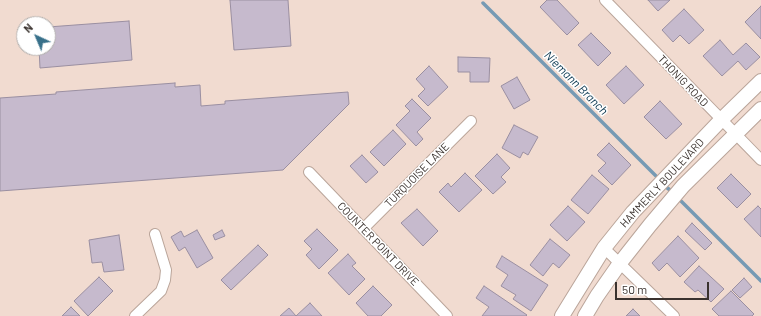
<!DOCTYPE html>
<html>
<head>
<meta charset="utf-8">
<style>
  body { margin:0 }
  #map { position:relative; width:761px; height:316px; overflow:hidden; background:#f1dbd0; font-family:Barlow,sans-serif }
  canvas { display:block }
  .north { position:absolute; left:16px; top:16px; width:40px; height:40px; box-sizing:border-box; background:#fff; border:1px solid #b0adab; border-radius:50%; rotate:316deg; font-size:11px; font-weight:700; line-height:16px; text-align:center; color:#3a322e }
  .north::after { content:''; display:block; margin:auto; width:14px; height:18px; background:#38708a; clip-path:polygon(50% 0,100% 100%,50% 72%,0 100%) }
  .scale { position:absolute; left:615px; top:282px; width:94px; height:18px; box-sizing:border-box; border:2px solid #3a322e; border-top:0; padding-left:5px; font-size:12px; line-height:14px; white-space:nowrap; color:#3a322e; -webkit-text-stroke:3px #fff; paint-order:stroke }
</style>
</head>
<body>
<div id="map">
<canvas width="761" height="316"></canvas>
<div class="north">N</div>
<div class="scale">50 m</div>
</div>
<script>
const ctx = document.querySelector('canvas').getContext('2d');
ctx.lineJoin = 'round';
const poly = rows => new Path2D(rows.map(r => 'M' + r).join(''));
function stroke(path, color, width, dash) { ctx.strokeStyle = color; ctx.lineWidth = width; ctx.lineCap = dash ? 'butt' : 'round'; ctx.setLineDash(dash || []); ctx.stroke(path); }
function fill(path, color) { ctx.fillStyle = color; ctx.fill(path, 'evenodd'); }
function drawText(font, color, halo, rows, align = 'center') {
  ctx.font = font + ' Barlow,sans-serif'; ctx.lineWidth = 3; ctx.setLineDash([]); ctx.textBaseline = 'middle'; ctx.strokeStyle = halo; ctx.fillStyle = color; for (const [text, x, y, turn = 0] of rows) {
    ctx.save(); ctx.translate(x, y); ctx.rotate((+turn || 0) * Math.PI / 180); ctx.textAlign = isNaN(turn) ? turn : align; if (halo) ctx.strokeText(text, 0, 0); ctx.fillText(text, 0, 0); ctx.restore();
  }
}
stroke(poly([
  [483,3,656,176],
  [666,187,670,190],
  [681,201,761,281]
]), '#769ab4', 3.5);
const building = poly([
  [230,0,288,0,291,46,234,50,230,0],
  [547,0,557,0,579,23,567,35,540,7,547,0],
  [648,0,670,0,658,11,648,0],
  [761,6,761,39,745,22,761,6],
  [684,9,704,30,689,44,680,35,673,42,662,30,684,9],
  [129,21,132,60,40,68,39,48,48,48,48,27,129,21],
  [591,33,611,53,598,66,578,45,591,33],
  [720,40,733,55,746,43,760,57,746,70,738,61,722,76,703,56,720,40],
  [458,57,490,58,489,82,470,82,470,72,458,72,458,57],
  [429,66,448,87,428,106,418,96,425,89,416,79,429,66],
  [626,66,644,85,624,104,606,85,626,66],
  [517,77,530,100,514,109,501,86,517,77],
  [175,83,175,87,200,85,201,106,225,104,225,101,348,92,349,104,283,170,0,191,0,98,56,94,56,92,175,83],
  [412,99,431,118,417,132,423,139,416,146,396,125,410,111,405,106,412,99],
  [660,101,682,124,666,139,644,117,660,101],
  [514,125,538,137,528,155,523,152,520,158,502,148,514,125],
  [393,130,406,144,384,166,370,152,393,130],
  [609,143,631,165,612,185,598,171,606,163,597,155,609,143],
  [497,154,510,168,501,177,506,182,493,194,475,176,497,154],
  [362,155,378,172,366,183,350,166,362,155],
  [465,173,482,190,459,212,439,192,448,183,451,187,465,173],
  [731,174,751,194,737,208,717,188,731,174],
  [592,175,609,189,588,214,571,200,592,175],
  [568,206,585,222,567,241,550,225,568,206],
  [758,206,761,209,761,237,744,219,758,206],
  [417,209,438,231,423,246,401,223,417,209],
  [692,223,712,243,705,250,685,231,692,223],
  [317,229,338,250,319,269,306,255,312,249,304,241,317,229],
  [197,230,213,258,197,268,185,247,179,251,171,237,181,231,184,237,197,230],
  [222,230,225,236,215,240,213,235,222,230],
  [119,235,124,270,104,272,102,262,92,263,89,240,119,235],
  [678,236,699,258,680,277,667,263,659,271,652,263,678,236],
  [550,239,570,255,559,268,553,263,543,276,530,265,550,239],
  [258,245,268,255,231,290,221,280,258,245],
  [348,254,356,263,352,266,365,279,349,295,328,273,348,254],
  [502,256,548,285,531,311,513,299,516,295,501,286,508,275,496,267,502,256],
  [699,266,724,289,711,302,698,290,695,292,684,282,699,266],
  [99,277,113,291,88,316,74,301,99,277],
  [744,278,752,287,740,298,732,290,744,278],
  [373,286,392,305,381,316,368,316,356,303,373,286],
  [484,286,527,315,526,316,482,316,489,307,476,298,484,286],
  [731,291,754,314,752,316,719,316,712,309,731,291],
  [310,303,322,316,280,316,289,308,296,316,310,303],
  [71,307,80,316,62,316,71,307],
  [633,309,640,316,626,316,633,309]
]);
fill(building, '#c6bacd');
stroke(building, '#9a8fa1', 1);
const minor = poly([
  [605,0,761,160],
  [309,172,447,316],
  [363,229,471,121],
  [604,248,674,316],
  [135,316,161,291,165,280,166,270,155,234]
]);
const secondary = poly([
  [562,316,604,248,633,212,721,120,761,81],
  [585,316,597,296,620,263,650,225,683,186,761,109]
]);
stroke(minor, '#baa59a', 12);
stroke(secondary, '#baa59a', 16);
stroke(minor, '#fff', 10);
stroke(secondary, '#fff', 14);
drawText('11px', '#3a322e', '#fff', [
  ["THONIG ROAD",683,81,46],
  ["TURQUOISE LANE",417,175,-45],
  ["HAMMERLY BOULEVARD",662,183,-47],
  ["COUNTER POINT DRIVE",378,244,46]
]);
drawText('italic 12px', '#09364f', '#fff', [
  ["Niemann Branch",576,83,45]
]);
</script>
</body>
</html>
